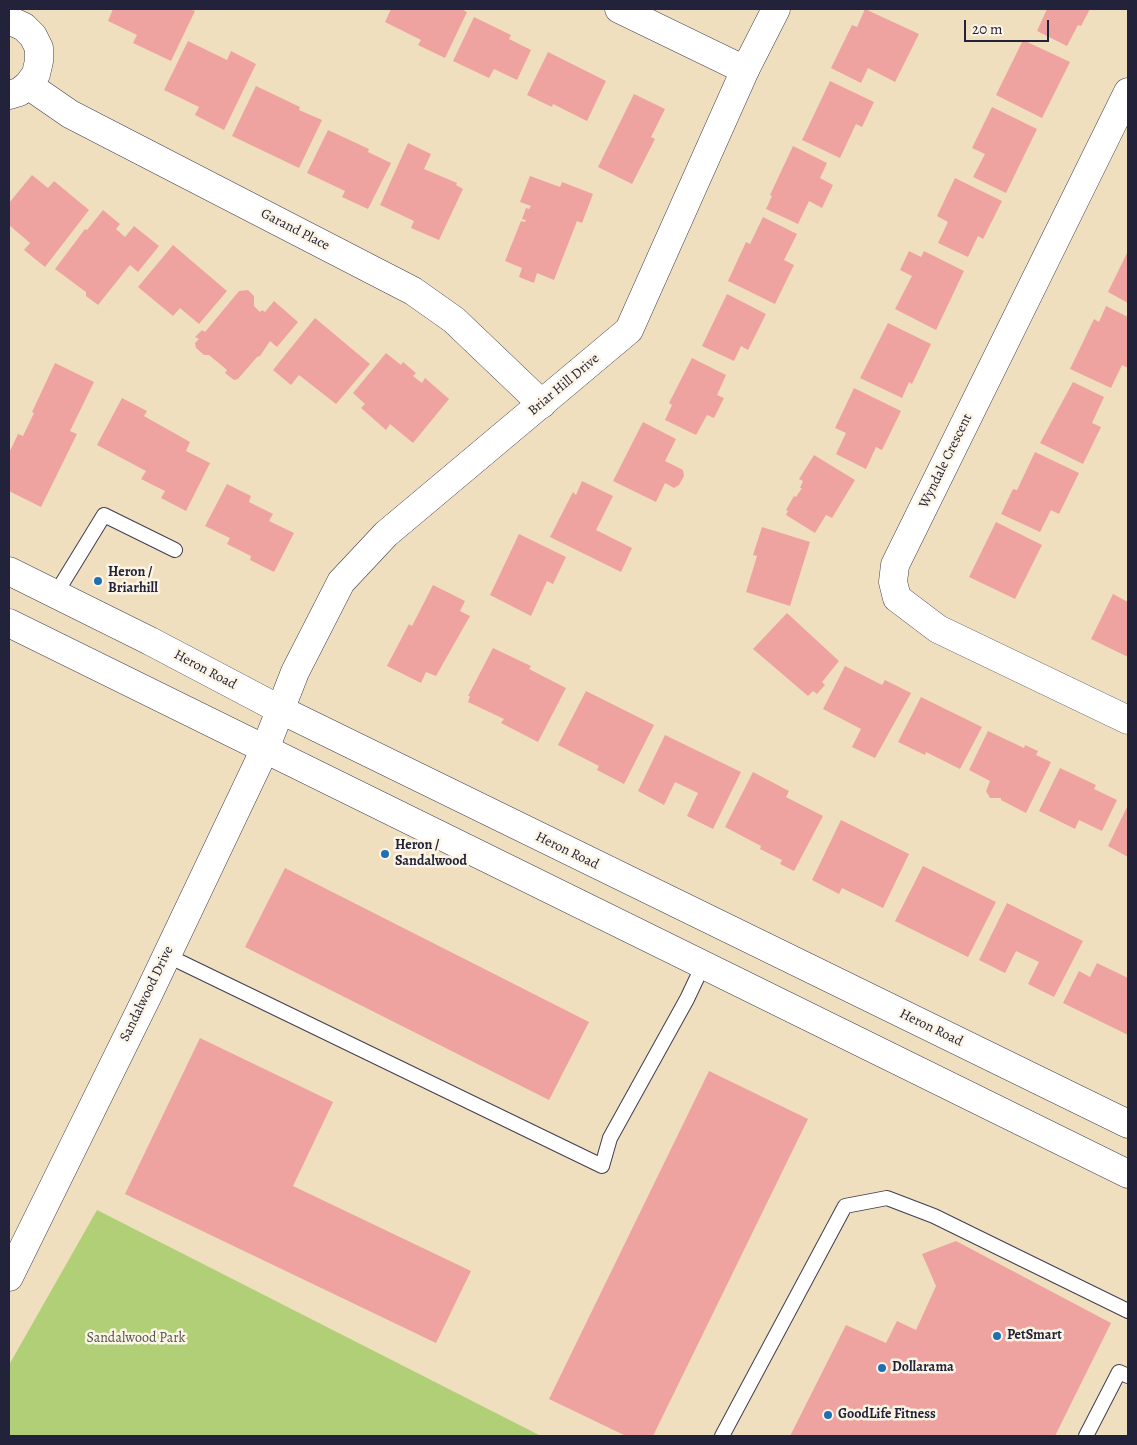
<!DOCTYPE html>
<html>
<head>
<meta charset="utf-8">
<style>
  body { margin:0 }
  #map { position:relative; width:1137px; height:1445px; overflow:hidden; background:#efdfbe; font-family:Alegreya,serif }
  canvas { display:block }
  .frame { position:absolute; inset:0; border:10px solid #22223b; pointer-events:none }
  .scale { position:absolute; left:964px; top:20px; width:85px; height:22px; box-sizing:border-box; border:2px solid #22223b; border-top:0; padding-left:6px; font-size:15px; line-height:18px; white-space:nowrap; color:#22223b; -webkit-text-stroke:4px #fcf5e5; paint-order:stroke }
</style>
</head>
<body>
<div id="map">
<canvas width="1137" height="1445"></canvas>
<div class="frame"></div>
<div class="scale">20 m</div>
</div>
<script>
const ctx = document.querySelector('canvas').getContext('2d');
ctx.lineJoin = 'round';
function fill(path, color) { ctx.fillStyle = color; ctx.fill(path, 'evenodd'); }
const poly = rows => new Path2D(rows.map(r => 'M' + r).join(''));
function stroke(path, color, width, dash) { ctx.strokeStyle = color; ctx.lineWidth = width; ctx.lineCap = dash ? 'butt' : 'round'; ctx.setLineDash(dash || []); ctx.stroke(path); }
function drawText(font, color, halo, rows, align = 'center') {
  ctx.font = font + ' Alegreya,serif'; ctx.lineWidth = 5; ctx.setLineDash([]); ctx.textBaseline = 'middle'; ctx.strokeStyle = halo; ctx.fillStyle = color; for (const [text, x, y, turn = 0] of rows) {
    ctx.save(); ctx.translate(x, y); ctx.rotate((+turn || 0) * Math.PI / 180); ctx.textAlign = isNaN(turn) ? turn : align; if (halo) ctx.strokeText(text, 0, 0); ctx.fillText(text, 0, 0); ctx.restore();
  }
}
fill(poly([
  [97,1210,541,1436,9,1436,9,1365]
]), '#b0cf76');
fill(poly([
  [113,9,189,9,195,11,171,61,133,43,137,35,108,21],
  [391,9,461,9,467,12,445,58,418,45,421,40,385,22],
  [865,9,919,34,895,82,868,68,861,83,831,68,852,25,857,27],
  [1047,9,1090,9,1081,26,1078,25,1067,46,1037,31],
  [474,17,511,35,509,39,531,50,517,80,494,69,489,78,453,61],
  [1023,40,1070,62,1042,118,996,95],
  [188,41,227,60,231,51,256,64,224,130,195,115,199,107,164,90],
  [548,52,606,81,587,121,553,104,552,107,527,95],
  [830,81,874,102,862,127,856,124,840,158,802,140],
  [256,86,300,107,299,110,322,120,299,168,232,136],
  [634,94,665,109,651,137,655,139,632,184,598,167],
  [992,107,1037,129,1006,193,973,177,985,154,972,148],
  [328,130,369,149,368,152,391,163,368,209,342,197,345,191,307,173],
  [408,143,431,154,424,169,457,183,456,185,463,189,439,240,411,228,414,221,380,205],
  [793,146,827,163,820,178,833,185,822,208,809,201,798,224,766,209,772,196,770,195],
  [32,175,48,188,54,181,89,210,45,267,24,250,30,243,9,225,9,203],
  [530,176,560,187,562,182,593,194,582,223,577,221,554,280,537,273,534,283,519,277,522,268,505,261,521,221,525,222,526,220,522,219,526,208,529,209,531,206,520,202],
  [955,178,1002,201,983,239,978,236,968,257,938,243,948,222,937,216],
  [103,210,120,224,116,229,125,237,134,226,159,246,138,272,130,265,98,305,86,296,86,292,55,269,85,229,87,230],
  [763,217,797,234,784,260,794,265,775,304,728,281,746,242,750,244],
  [173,245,227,291,199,324,180,308,173,316,138,287],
  [909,251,921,257,924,251,964,271,936,330,895,309,912,276,900,270],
  [1128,251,1128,303,1108,292],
  [248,290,254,296,254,306,260,312,262,310,265,312,274,301,298,322,277,347,270,341,260,356,257,357,238,379,234,380,225,373,227,370,209,355,204,355,196,348,195,343,199,339,195,337,202,330,205,332,239,291],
  [727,294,766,314,748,350,741,346,734,361,702,346],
  [1106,306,1128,317,1128,368,1122,365,1111,388,1070,369,1094,319,1099,322],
  [315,318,370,364,336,404,299,375,291,385,273,370],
  [888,323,931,344,912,384,909,382,902,398,860,378],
  [386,353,401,365,403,362,416,373,413,376,422,383,425,378,449,399,413,443,390,424,386,430,361,408,365,404,353,393],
  [692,358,726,375,717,395,724,398,714,418,707,415,696,435,665,420,672,405,669,403],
  [55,363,94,382,70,431,77,434,41,507,9,491,9,453,18,434,23,436,34,413,32,412],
  [1073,382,1104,397,1092,423,1101,427,1083,464,1040,443],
  [854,388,901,411,882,450,876,447,866,469,836,454,846,433,835,428],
  [122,398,147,411,144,416,190,442,186,451,210,463,186,511,161,498,165,491,141,479,146,471,97,445],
  [643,422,676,439,665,461,683,470,684,476,679,485,674,488,665,483,656,502,613,481],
  [1035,452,1079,473,1059,514,1051,510,1040,532,1001,514,1013,489,1017,490],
  [814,455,855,480,832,518,826,515,815,533,786,515,788,511,786,510,794,496,796,497,802,488,800,488,803,481,799,479],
  [582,481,613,496,596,530,632,548,621,572,550,537,573,492,576,495],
  [227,484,251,496,249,502,273,514,269,521,294,533,274,572,250,560,251,556,227,544,230,538,205,526],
  [996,522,1042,545,1015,599,969,577],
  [762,527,810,542,790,606,746,592,757,556,753,555],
  [519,534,566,557,553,584,547,581,531,616,490,595],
  [433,585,465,601,460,611,470,616,436,676,426,672,421,683,387,666,409,624,412,626],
  [1113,594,1128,602,1128,657,1091,639],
  [787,613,839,661,822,682,825,685,817,694,813,691,808,696,753,649],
  [493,648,531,666,529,669,566,688,538,742,501,723,504,719,468,702,470,696,468,696],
  [845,666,882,685,885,680,911,693,875,758,852,747,861,729,823,709],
  [586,691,654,725,624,784,597,770,599,766,558,745],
  [921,697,982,727,960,769,926,752,925,755,898,742],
  [988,731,1024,748,1025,745,1038,751,1036,755,1051,762,1026,813,1001,800,1001,798,990,798,986,791,990,781,969,770],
  [665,735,741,772,713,829,687,816,698,793,675,782,664,805,638,791],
  [1060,768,1096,785,1094,789,1117,800,1102,831,1079,820,1075,829,1039,811],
  [753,772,789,791,786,797,823,816,794,871,780,864,782,860,760,849,761,846,725,827],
  [1128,805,1128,857,1108,846],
  [841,820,909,854,883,908,842,888,839,894,812,880],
  [923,866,996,902,968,957,895,921],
  [285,868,589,1022,549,1100,245,947],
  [1007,903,1083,941,1054,997,1028,984,1039,962,1016,951,1005,973,979,960],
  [1097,963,1128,978,1128,1035,1063,1003,1079,971,1090,977],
  [200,1038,333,1102,293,1186,471,1271,436,1343,125,1194],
  [709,1071,808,1119,653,1436,626,1436,549,1399],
  [956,1241,1111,1323,1055,1436,790,1436,846,1325,886,1343,897,1321,916,1330,936,1286,922,1254]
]), '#efa3a0');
const lane = poly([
  [55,595,104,515,175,550],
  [166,955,602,1166,610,1138,687,999,704,963],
  [722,1436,845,1206,887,1198,934,1216,1128,1311],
  [1086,1436,1119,1372,1128,1376]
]);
const street = poly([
  [619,9,745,70],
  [9,20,24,27,33,36,39,48,39,61,36,74,28,85,19,92,9,95],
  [28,85,70,114,413,291,454,320,542,404],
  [1128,92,895,565,893,582,897,598,938,629,1128,720]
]);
const secondary = poly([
  [9,1277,148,995,265,749,295,672,341,582,386,534,629,330,745,70,776,9]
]);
const primary = poly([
  [9,571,150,641,281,710,1128,1124],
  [9,623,1128,1174]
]);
stroke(lane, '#413e4f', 16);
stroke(street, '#413e4f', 29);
stroke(secondary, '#413e4f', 29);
stroke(primary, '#413e4f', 29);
stroke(lane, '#fff', 14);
stroke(street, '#fff', 28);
stroke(secondary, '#fff', 28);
stroke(primary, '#fff', 28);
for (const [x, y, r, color] of [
  [98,581,5,"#1f6fb2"],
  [385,854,5,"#1f6fb2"],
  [997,1336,5,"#1f6fb2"],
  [882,1368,5,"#1f6fb2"],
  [828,1415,5,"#1f6fb2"]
]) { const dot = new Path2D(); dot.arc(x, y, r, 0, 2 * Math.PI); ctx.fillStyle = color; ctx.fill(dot); stroke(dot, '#fcf5e5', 2); }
drawText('14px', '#22223b', '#fcf5e5', [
  ["Garand Place",295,230,27],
  ["Briar Hill Drive",564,385,-40],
  ["Wyndale Crescent",946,461,-64],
  ["Heron Road",205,670,28],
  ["Heron Road",567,851,26],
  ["Sandalwood Drive",147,994,-64],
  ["Heron Road",931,1028,26]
]);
drawText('bold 14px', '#22223b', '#fcf5e5', [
  ["Heron /",108,573],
  ["Briarhill",108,589],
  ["Heron /",395,846],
  ["Sandalwood",395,862],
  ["PetSmart",1007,1336],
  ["Dollarama",892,1368],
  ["GoodLife Fitness",838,1415]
], 'left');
drawText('14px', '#4d564d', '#fcf5e5', [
  ["Sandalwood Park",136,1339]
]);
</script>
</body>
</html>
